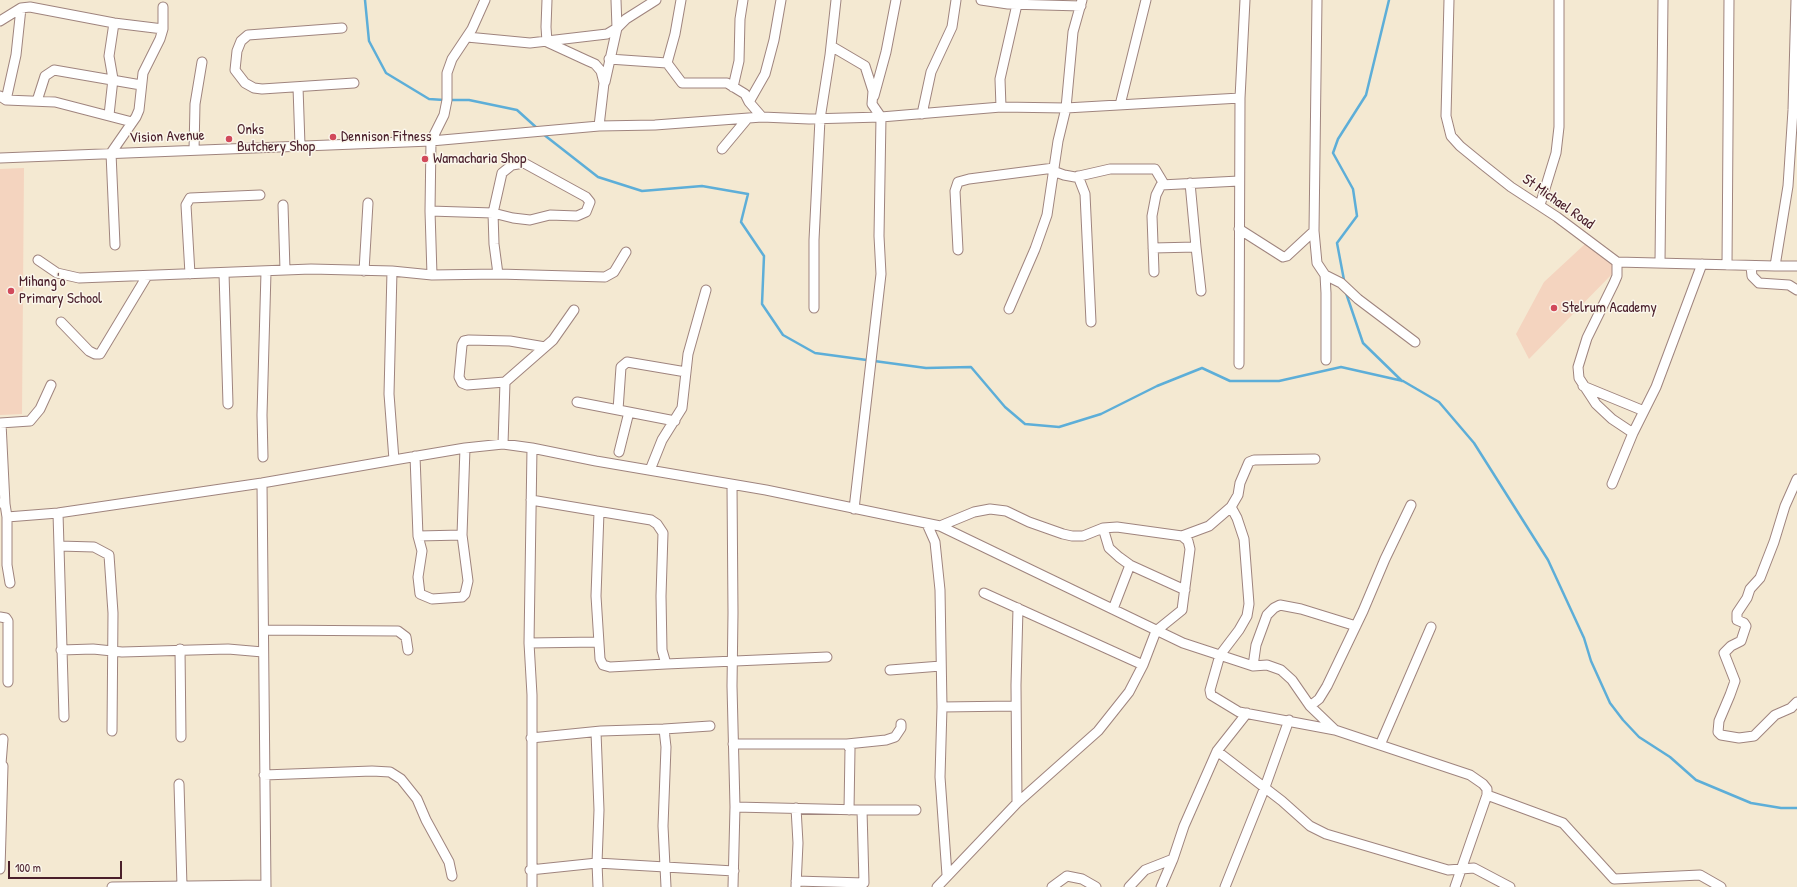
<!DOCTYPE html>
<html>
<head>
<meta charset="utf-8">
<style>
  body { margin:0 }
  #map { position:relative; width:1797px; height:887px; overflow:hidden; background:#f4e9d2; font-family:"Patrick Hand",sans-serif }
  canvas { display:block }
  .scale { position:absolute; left:8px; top:861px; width:114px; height:18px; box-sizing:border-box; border:2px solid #4a1f2b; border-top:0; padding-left:5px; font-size:12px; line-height:14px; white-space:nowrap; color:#4a1f2b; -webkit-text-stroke:3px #fbf7ec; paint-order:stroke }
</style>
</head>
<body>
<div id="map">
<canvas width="1797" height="887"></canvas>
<div class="scale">100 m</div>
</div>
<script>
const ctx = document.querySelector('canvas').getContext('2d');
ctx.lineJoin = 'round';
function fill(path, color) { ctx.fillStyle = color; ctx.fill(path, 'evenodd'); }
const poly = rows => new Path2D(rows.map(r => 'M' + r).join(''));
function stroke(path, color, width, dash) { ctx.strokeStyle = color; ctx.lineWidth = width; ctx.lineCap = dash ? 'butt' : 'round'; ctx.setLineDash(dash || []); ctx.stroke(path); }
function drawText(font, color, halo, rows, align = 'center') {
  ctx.font = font + ' "Patrick Hand",sans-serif'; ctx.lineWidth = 3; ctx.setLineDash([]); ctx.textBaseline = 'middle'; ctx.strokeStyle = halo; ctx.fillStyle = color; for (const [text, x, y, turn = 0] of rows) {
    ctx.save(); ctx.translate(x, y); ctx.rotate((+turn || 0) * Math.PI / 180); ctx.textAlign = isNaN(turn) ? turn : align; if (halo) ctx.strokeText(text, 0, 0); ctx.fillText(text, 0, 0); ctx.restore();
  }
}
fill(poly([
  [24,168,22,414,0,415,0,169],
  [1585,244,1615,267,1615,271,1529,359,1516,334,1544,282]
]), '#f4d4bf');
stroke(poly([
  [365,0,369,41,386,73,429,99,444,100],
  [449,100,469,100,517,110,538,129],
  [543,134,598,177,642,191,702,186,748,194,741,222,764,256,762,304,783,335,815,353,926,368,971,367,1005,407,1025,424,1059,427,1101,414,1157,386,1202,368,1230,381,1279,381,1341,367,1403,381,1439,402,1474,443,1548,560,1584,638,1591,661,1610,703,1623,720,1639,737,1670,757,1696,780,1751,803,1781,808,1797,808],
  [1344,280,1337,243,1357,216,1353,189,1333,153,1338,139,1366,95,1389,0],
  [1346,293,1363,343,1402,381]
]), '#5daed8', 2.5);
const minor = poly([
  [547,0,546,27,547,42,586,60,595,64,601,71,604,83,599,126,655,125,762,117,809,119,881,117,872,104,873,91,865,66,831,46],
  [981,0,1008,4,1081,6],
  [1317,0,1314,231,1317,263,1325,275,1341,283,1358,299,1415,342],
  [1449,0,1446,116,1451,136,1460,146,1482,164,1511,187,1557,217,1617,262,1775,266,1788,186,1793,110,1796,0],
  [0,21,21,8,30,7,114,23,163,29],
  [342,28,248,35,241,41,237,51,235,70,245,83,254,88,262,89,354,83],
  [467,37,530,43,607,34,617,28,616,0],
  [609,59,667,63,682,83,727,83,745,94,749,102],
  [667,63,675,34,681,0],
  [605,82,617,28,626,19,656,0],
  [298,87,300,145],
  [733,87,739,61,740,19,743,0],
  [0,96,6,100,55,102,132,122],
  [874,96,886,52,896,0],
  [6,100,16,55,21,8],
  [37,101,45,76,54,70,141,85],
  [1120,105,1146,0],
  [1001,107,1000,79,1018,0],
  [922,114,931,72,952,27,956,0],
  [109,115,113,79,109,56,114,23],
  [762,117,749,102,765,74,774,40,781,0],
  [722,149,747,119],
  [194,150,195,104,202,62],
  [0,158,431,141,599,126],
  [1053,171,1064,175,1075,177,1110,169,1155,169,1164,184],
  [1078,176,1085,194,1091,322],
  [283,205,285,270],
  [1540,205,1556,153,1559,127,1559,0],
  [430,211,493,213,513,218,530,220,550,215,577,216,586,212,590,202,586,197,524,163,512,165,502,173,493,213,494,244,498,274,605,277,614,272,626,252],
  [1239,229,1283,257,1287,256,1314,231],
  [115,245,111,153,136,117,139,110,143,73,160,39,163,29,163,7],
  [1196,247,1201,291],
  [1153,248,1196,247,1190,183],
  [958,250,955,191,958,182,969,179,1054,168],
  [38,260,57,273,79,278,311,269,392,271],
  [1617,262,1617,276,1614,283,1587,338,1578,367,1579,378,1596,404,1612,419,1633,433],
  [1660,262,1663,0],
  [1727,265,1729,0],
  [1751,266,1752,276,1759,283,1789,285,1797,290],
  [1775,266,1797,266],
  [364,271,368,203],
  [1154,272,1152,216,1156,195,1161,185,1239,181],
  [224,273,228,404],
  [190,274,186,205,190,198,260,195],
  [432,275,498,274],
  [1325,275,1326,293,1326,360],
  [814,308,814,240,820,119,830,55,836,0],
  [1009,309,1035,249,1047,215,1058,141,1066,108,1073,32,1082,0],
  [61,322,89,351,95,354,100,354,147,276],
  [1239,364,1240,98],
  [505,382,467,385,462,383,459,377,462,345,464,341,469,340,510,341,545,347],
  [1583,386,1644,411],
  [577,402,675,421],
  [618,410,621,367,627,362,686,372],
  [0,423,30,421,40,409,51,385],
  [1,423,5,504],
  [503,444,505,382,553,340,574,310],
  [619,452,629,412],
  [415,456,418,536,422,551,418,577,420,594,432,599,462,597,465,594,468,581,462,535,465,448],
  [263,457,262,415,266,272],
  [394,460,465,448,503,444,532,448,596,461,766,490,940,526,1183,643,1253,666,1267,665,1281,670,1292,680,1310,706,1335,730,1470,775,1483,784,1487,789,1487,795,1455,887],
  [650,470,662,440,682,408,688,354,706,290],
  [1797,479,1785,506,1774,542,1760,578,1750,589,1747,598,1737,613,1737,620,1744,623,1746,626,1741,641,1731,646,1724,653,1735,681,1730,695,1719,721,1718,732,1721,735,1739,738,1754,736,1775,715,1791,708,1797,702],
  [262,483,266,887],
  [1612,484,1633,433,1656,387,1702,264],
  [732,485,733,613,732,686,735,807,733,887],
  [531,500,651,520,657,524,663,533,661,596,662,650,666,664,827,657],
  [0,503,5,504,7,517,58,513,262,483,394,460,389,394,392,271,432,275,430,211,431,141,444,115,447,100,447,73,452,59,472,29,485,0],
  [1231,507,1237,518,1244,539,1249,604,1247,616,1239,630,1220,655,1210,690,1211,695,1239,712,1335,730],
  [854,509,881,274,879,236,881,117,1001,107,1066,108,1240,98,1245,0],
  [599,512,596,596,600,659,603,665,610,667,666,664],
  [58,513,64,717],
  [7,517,7,565,10,583],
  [927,524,935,542,940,590,942,707,940,777,947,875],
  [1103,528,1109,548,1119,557,1130,565,1185,590],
  [418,536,462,535],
  [1182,536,1209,526,1231,507,1238,495,1240,483,1249,462,1254,460,1315,459],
  [59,546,94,547,109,555,113,613,112,731],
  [984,593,1143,665],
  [1113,609,1130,565],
  [0,617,6,618,8,621,8,682],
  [264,630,398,631,406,637,408,650],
  [529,643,598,642],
  [180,649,181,737],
  [61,650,93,649,122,652,228,649,263,652],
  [1253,666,1256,645,1267,615,1274,608,1280,605,1301,609,1356,626],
  [890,670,941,666],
  [1310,706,1319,699,1327,686,1363,611,1385,559,1411,505],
  [942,707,1016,706],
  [596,732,599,810,597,863,734,871],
  [531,738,601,731,664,729],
  [733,744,847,744,886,740,895,737,901,728,901,724],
  [847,744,850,749,849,810],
  [1380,745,1431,627],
  [1217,751,1282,801,1310,826,1326,834,1448,870,1474,868,1510,887],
  [0,763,3,766,0,869],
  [1,764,3,739],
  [264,775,372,771,390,772,401,779,417,799,426,820,449,862,452,876],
  [179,784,182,886],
  [1487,795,1563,823,1614,879,1700,875,1721,887],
  [1017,803,1016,685,1018,608],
  [735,807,862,810,864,883,796,881],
  [796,808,798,843,796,886],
  [862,810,916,810],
  [530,870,597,863,598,887],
  [112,887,266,885],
  [532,887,532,695,529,643,532,448],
  [666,887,663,826,666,747,664,729,710,726],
  [937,887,1017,803,1098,731,1129,692,1143,665,1156,631,1182,610,1190,549,1188,541,1182,536,1117,527,1103,528,1083,536,1072,536,1063,534,1029,522,1006,511,990,509,974,512,940,526],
  [1052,887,1067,876,1082,879,1096,887],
  [1129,887,1145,870,1173,859],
  [1161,887,1173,859,1184,826,1217,751,1247,713],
  [1225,887,1265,787,1289,720]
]);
stroke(minor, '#9f847e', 11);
stroke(minor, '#fff', 9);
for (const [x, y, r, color] of [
  [333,137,4,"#d1495b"],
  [229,139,4,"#d1495b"],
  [425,159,4,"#d1495b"],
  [11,291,4,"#d1495b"],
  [1554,308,4,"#d1495b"]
]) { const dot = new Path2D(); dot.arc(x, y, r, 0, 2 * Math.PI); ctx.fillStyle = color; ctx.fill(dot); stroke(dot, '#fbf7ec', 1.5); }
drawText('15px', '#4a1f2b', '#fbf7ec', [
  ["Onks",237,130],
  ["Butchery Shop",237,147],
  ["Dennison Fitness",341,137],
  ["Wamacharia Shop",433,159],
  ["Mihang'o",19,282],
  ["Primary School",19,299],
  ["Stelrum Academy",1562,308]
], 'left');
drawText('15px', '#4a1f2b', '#fbf7ec', [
  ["Vision Avenue",167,137,-2],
  ["St Michael Road",1558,202,35]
]);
</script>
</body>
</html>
